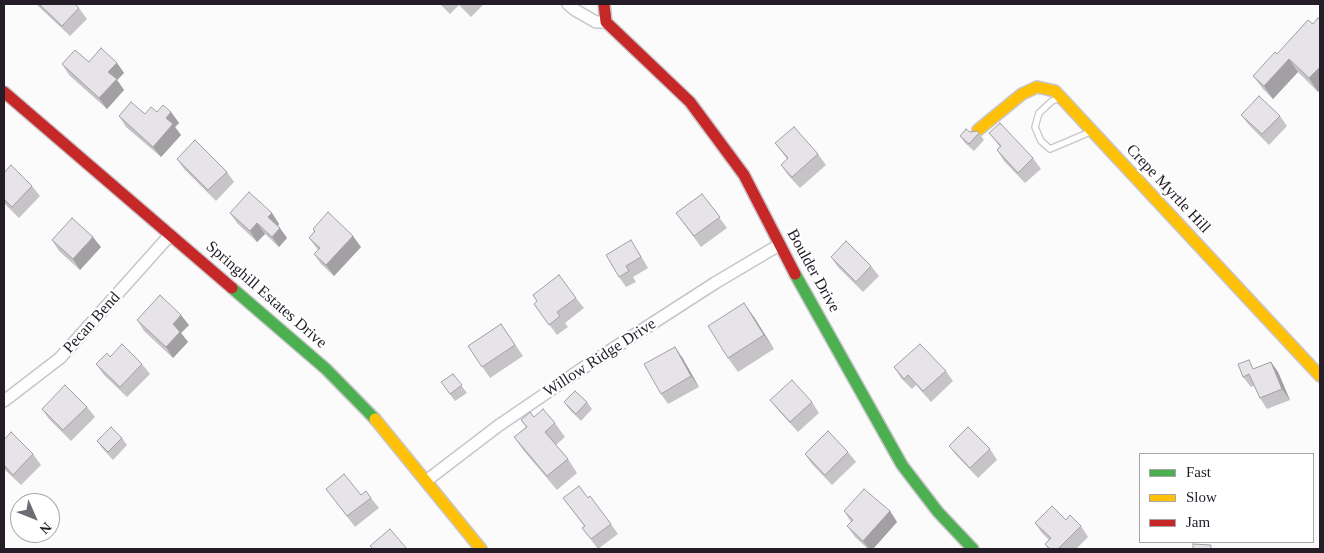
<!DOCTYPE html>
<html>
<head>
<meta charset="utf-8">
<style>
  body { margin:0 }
  #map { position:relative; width:1324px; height:553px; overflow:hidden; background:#fbfbfb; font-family:"Times New Roman",serif }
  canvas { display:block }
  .frame { position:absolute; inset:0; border:5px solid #241d28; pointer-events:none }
  .legend { position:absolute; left:1139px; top:453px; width:175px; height:90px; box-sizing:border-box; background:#fff; border:1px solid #a7a5a9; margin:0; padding:6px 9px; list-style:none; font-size:15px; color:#241d28 }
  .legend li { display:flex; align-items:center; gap:10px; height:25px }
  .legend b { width:25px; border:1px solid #a7a5a9 }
  .north { position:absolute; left:10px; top:493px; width:50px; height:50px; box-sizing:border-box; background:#fff; border:1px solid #a7a5a9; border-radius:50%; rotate:134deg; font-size:14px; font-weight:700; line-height:20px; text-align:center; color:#241d28 }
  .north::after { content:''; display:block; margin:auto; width:18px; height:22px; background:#6f6b72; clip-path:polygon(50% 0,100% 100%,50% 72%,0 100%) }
</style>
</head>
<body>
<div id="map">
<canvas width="1324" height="553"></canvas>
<div class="frame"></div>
<ul class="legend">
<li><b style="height:6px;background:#4caf50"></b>Fast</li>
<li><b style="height:6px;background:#ffc107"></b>Slow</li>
<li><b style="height:6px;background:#c62828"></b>Jam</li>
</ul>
<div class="north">N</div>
</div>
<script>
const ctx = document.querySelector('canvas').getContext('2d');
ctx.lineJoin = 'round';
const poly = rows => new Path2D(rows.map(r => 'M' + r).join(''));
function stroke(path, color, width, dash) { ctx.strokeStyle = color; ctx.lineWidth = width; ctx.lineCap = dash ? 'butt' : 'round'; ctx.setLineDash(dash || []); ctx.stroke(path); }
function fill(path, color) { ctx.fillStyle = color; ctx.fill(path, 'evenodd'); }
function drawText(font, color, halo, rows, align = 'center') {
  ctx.font = font + ' "Times New Roman",serif'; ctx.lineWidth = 4.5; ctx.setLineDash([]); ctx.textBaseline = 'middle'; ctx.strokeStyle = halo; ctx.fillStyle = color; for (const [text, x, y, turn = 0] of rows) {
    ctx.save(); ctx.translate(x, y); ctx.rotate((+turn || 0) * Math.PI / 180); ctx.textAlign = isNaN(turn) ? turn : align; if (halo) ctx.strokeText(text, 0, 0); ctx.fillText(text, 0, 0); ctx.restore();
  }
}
const lane = poly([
  [1059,98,1052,101,1039,113,1035,127,1041,141,1050,149,1090,132]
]);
const street = poly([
  [568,4,575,10,596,22,606,22],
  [4,401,60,358,170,235],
  [426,481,498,426,580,370,715,283,779,245]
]);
const fast = poly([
  [795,274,902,465,938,512,973,549],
  [232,288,326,369,375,419]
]);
const slow = poly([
  [978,130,1022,94,1037,87,1055,91,1320,376],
  [375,419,481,549]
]);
const jam = poly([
  [604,4,606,22,690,102,744,175,795,274],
  [4,92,232,288]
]);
stroke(lane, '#c8c5cb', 8);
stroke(street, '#c8c5cb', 14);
stroke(fast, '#c8c5cb', 14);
stroke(slow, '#c8c5cb', 14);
stroke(jam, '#c8c5cb', 14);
stroke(lane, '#fefefe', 5.5);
stroke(street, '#fefefe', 11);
stroke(fast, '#4caf50', 11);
stroke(slow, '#ffc107', 11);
stroke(jam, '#c62828', 11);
fill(poly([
  [36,4,75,4,79,8,87,19,70,36],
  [440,4,484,4,471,17,459,5,450,14],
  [1308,20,1318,92,1298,72,1273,99,1263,89,1253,76,1277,54],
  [89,62,117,63,124,73,117,80,124,90,107,109,69,75,62,64],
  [157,112,171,112,179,123,175,127,181,135,161,157,126,127,119,116,145,114],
  [1241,115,1280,116,1287,126,1269,145,1249,125],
  [970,132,979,133,984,140,974,151,965,143,960,136],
  [989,133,1033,158,1041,169,1025,183,1004,161,997,150,1000,147],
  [775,143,818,154,826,165,800,188,788,175,781,165,787,159],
  [177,159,227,172,234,182,216,201,184,169],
  [4,173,32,186,40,196,19,218,4,203],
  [702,194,727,228,701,247,676,213],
  [230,213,272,213,279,224,278,226,287,238,279,247,265,234,257,242,237,223],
  [313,229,361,247,334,276,321,264,314,254,318,250,309,238,314,232],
  [52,240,101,247,80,270,59,251],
  [638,251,648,268,633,277,636,282,626,287,619,277,606,255],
  [831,257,871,266,879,276,863,292,838,267],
  [576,298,584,308,565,323,568,327,557,335,534,304],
  [754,317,774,349,738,372,728,358],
  [137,320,189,325,181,333,188,342,173,358,144,331],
  [501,324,523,356,490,378,468,346],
  [110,357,142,364,150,374,127,397,104,375,96,364],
  [682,357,699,387,668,404,661,394],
  [1271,362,1278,372,1290,400,1267,409,1260,398,1254,386,1251,387,1243,377,1255,368],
  [894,367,946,371,953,381,931,402,916,385,912,389,901,378],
  [453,374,467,393,455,401,441,382],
  [770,400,812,402,819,413,798,432,778,410],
  [564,402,587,402,592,409,581,421,569,409],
  [87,407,95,417,71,441,49,419,42,409],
  [534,417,555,423,565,437,556,445,568,459,577,473,557,490,524,451,514,437,526,427,521,420],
  [122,438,127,445,113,460,102,448,97,441],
  [4,440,33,454,41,465,21,485,4,469],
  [949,446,990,449,997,460,978,478,957,456],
  [848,452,856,462,832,485,812,464,805,454],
  [326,489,371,498,379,508,355,527],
  [563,498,588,498,611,524,618,534,598,549,582,528,584,526],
  [844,511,890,511,897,522,873,549,868,549,855,537,847,526,851,522],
  [1066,520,1081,526,1088,537,1076,549,1048,549,1045,544,1049,540,1042,533,1035,523]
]), '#c7c4c8');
fill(poly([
  [1289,59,1298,72,1273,99,1264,86],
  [117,63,124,73,117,80,124,90,107,109,99,98,108,72],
  [1320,67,1320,90,1318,92,1309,78],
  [171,112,179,123,175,127,181,135,161,157,153,147,166,118],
  [272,213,279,224,276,228,268,217],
  [257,223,265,234,257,242,250,231],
  [280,228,287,238,279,247,272,237],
  [353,236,361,247,334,276,326,265],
  [93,237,101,247,80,270,73,259],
  [744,303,754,317,774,349,764,335],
  [181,315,189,325,181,333,188,342,173,358,166,347,173,324],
  [675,347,682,357,699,387,691,376],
  [1271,362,1278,372,1290,400,1282,389],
  [890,511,897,522,873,549,869,549,863,541]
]), '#a2a0a3');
const building = poly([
  [39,4,75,4,79,8,62,26,39,4],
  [1318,18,1320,20,1320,67,1309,78,1289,59,1264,86,1253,76,1275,52,1277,54,1308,20,1313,24,1318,18],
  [101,48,117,63,108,72,117,79,99,98,62,64,75,50,89,62,101,48],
  [1259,96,1280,116,1262,134,1241,115,1259,96],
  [131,102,145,114,151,107,157,112,163,105,171,112,166,118,173,124,153,147,119,116,131,102],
  [1000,123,1033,158,1018,173,997,150,1001,146,989,133,1000,123],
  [794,127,818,154,792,177,781,165,788,158,775,143,794,127],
  [966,129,970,132,977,131,979,133,969,144,960,136,966,129],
  [195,140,227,172,208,190,177,159,195,140],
  [11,165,32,186,12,207,4,199,4,173,11,165],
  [249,192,272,213,268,217,280,228,272,237,257,223,250,231,230,213,249,192],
  [702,194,720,217,694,236,676,213,702,194],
  [328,212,353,236,326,265,314,254,320,248,309,238,315,231,313,229,328,212],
  [72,218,93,237,73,259,52,240,72,218],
  [631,240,641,257,626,266,629,271,619,277,606,255,631,240],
  [846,241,871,266,856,282,831,257,846,241],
  [559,275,576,298,557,312,560,316,549,325,534,304,537,301,533,295,559,275],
  [160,295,181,315,173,324,180,332,166,347,137,320,160,295],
  [744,303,764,335,728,358,708,326,744,303],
  [501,324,515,345,482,367,468,346,501,324],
  [122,344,142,364,120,387,96,364,107,353,110,357,122,344],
  [920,344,946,371,923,391,908,375,904,379,894,367,920,344],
  [675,347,691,376,661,394,644,364,675,347],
  [1249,360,1253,369,1271,362,1282,389,1260,398,1249,374,1243,377,1238,364,1249,360],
  [453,374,462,385,450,394,441,382,453,374],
  [792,380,812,402,790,422,770,400,792,380],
  [65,385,87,407,63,430,42,409,65,385],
  [575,391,587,402,576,414,564,402,575,391],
  [543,409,555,423,545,432,568,459,547,476,514,437,527,427,521,420,530,412,534,417,543,409],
  [111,427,122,438,108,452,97,441,111,427],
  [968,427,990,449,970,468,949,446,968,427],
  [828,431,848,452,825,475,805,454,828,431],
  [11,432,33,454,13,475,4,465,4,440,11,432],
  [344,474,361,495,366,491,371,498,347,516,326,489,344,474],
  [579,486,588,498,590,496,611,524,591,539,582,528,585,526,563,498,579,486],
  [864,489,890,511,863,541,847,526,853,520,844,511,864,489],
  [1052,506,1066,520,1070,515,1081,526,1058,549,1050,549,1045,544,1051,538,1035,523,1052,506],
  [390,529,407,549,373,549,370,546,390,529],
  [1193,544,1211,545,1211,549,1193,549,1193,544]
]);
fill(building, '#e7e4e9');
stroke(building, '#a2a0a3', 1);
drawText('16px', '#241d28', '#fff', [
  ["Crepe Myrtle Hill",1168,189,47],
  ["Boulder Drive",813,271,61],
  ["Springhill Estates Drive",266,295,41],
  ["Pecan Bend",92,323,-48],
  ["Willow Ridge Drive",600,358,-33]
]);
</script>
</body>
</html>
